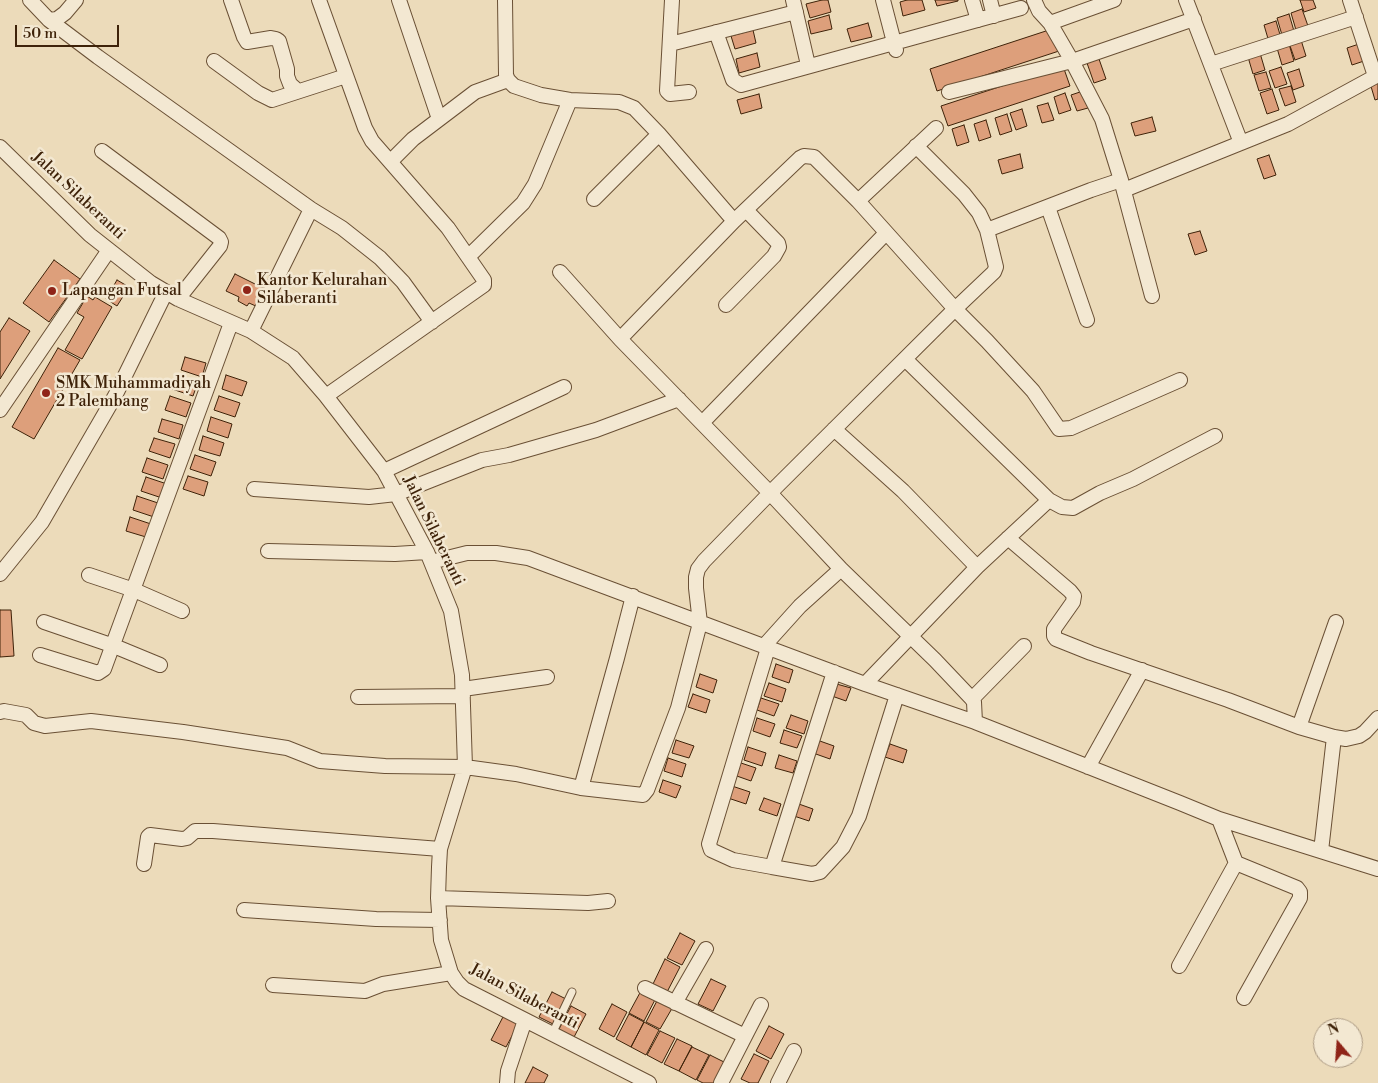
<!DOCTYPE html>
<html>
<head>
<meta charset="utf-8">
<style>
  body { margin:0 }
  #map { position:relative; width:1378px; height:1083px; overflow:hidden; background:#ecdbba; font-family:"Libre Bodoni",serif }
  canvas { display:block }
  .north { position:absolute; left:1313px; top:1018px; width:50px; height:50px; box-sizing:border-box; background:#f3e8d2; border:1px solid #ab9982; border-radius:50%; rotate:342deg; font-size:14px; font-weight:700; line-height:20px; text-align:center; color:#3e2209 }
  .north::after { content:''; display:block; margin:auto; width:18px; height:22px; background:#8f2418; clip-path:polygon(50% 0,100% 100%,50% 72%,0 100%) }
  .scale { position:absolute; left:15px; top:25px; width:104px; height:22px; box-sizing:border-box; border:2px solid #3e2209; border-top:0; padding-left:6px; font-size:15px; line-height:18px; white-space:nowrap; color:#3e2209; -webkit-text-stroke:4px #f3e8d2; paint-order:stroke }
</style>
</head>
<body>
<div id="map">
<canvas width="1378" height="1083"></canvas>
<div class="north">N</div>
<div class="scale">50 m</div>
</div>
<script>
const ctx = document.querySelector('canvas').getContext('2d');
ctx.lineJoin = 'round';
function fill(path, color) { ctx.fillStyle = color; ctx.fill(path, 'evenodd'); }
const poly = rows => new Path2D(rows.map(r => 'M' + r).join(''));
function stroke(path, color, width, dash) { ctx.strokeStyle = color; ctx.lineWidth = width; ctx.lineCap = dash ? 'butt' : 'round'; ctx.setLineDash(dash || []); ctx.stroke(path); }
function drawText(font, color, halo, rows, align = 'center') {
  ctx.font = font + ' "Libre Bodoni",serif'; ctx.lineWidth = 5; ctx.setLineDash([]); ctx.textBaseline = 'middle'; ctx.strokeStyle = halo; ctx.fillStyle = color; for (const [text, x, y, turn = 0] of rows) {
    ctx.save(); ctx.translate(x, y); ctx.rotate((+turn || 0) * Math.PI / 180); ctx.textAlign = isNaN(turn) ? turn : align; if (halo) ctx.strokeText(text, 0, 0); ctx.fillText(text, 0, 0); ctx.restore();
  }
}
const building = poly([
  [822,0,828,0,831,12,810,18,806,4,822,0],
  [907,0,922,0,925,10,903,16,900,2,907,0],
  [935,0,958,0,958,1,937,6,935,0],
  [1300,0,1313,0,1316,8,1304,12,1300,0],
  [1302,9,1308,26,1296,30,1291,13,1302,9],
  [1289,14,1294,31,1282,35,1277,18,1289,14],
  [829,15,832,29,811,34,808,21,829,15],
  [1276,21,1281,38,1269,42,1264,25,1276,21],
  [868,23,872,37,851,42,847,29,868,23],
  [1052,29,1059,51,937,91,930,69,1052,29],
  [753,30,756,43,735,49,731,36,753,30],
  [1301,40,1306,56,1295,60,1289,43,1301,40],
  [1289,44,1294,61,1282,65,1277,48,1289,44],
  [1359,44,1364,61,1352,65,1347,48,1359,44],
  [757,53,760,67,739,73,736,59,757,53],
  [1260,53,1265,70,1253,74,1248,57,1260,53],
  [1099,59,1106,79,1094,83,1087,63,1099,59],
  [1063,66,1070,86,948,126,941,106,1063,66],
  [1281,67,1287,84,1275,88,1269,71,1281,67],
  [1299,69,1304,86,1293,90,1287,73,1299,69],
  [1266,72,1271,88,1259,91,1254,75,1266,72],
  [1378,80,1378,99,1375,100,1370,83,1378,80],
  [1291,86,1296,102,1285,106,1279,89,1291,86],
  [1272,89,1279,110,1267,114,1260,93,1272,89],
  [1083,91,1088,108,1077,111,1071,95,1083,91],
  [1065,93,1071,110,1059,114,1054,97,1065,93],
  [759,94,762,108,741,114,737,100,759,94],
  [1048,103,1054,120,1042,123,1037,106,1048,103],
  [1022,109,1027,126,1016,130,1010,113,1022,109],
  [1007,114,1012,131,1000,135,995,118,1007,114],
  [1152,117,1156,131,1135,136,1131,123,1152,117],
  [986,120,991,137,979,141,974,124,986,120],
  [964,125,969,142,957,146,952,129,964,125],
  [1020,154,1023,168,1002,174,998,160,1020,154],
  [1269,155,1276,175,1264,179,1257,159,1269,155],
  [1200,231,1207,251,1195,255,1188,234,1200,231],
  [54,260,80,279,49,322,23,303,54,260],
  [235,274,267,290,258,307,249,303,247,306,238,301,239,297,226,291,235,274],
  [117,280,129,287,117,306,106,299,117,280],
  [87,296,93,300,95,297,112,307,82,359,65,350,84,317,77,313,87,296],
  [9,318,30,331,0,379,0,332,9,318],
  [58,348,80,360,34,439,12,427,58,348],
  [185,357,206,363,202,377,181,370,185,357],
  [226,375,247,382,242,396,222,389,226,375],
  [177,376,198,382,193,396,172,389,177,376],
  [170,396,191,403,186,417,165,410,170,396],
  [219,396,240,403,235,417,214,410,219,396],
  [211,417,232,424,228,438,207,431,211,417],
  [162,419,183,425,179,439,158,432,162,419],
  [203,436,224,443,220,456,199,450,203,436],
  [154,438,175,444,170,458,149,451,154,438],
  [195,455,216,462,211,476,190,469,195,455],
  [147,458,168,465,163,479,142,472,147,458],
  [188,476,208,482,204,496,183,489,188,476],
  [146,477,167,484,162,498,141,491,146,477],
  [137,496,158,503,154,517,133,510,137,496],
  [130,517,151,524,146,537,126,531,130,517],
  [0,610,11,610,14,656,0,657,0,610],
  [776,664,793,670,789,683,772,677,776,664],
  [700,674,717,680,713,693,696,687,700,674],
  [769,683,786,689,782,702,764,696,769,683],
  [833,683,851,688,846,701,829,695,833,683],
  [693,694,710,700,706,713,688,707,693,694],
  [761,698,779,704,774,716,757,710,761,698],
  [791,715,808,721,804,734,786,728,791,715],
  [757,718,775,724,770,737,753,731,757,718],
  [784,730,802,736,797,748,780,743,784,730],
  [676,740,694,746,689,758,672,753,676,740],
  [817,740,834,746,830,759,813,753,817,740],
  [890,744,907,750,903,763,885,757,890,744],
  [748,747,766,753,762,766,744,760,748,747],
  [779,755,797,761,793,773,775,768,779,755],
  [668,758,686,764,682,777,664,771,668,758],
  [738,762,756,768,751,781,734,775,738,762],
  [663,780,681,786,676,798,659,792,663,780],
  [732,786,750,792,746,804,728,798,732,786],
  [764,798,781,804,777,816,759,810,764,798],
  [796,803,813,809,809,821,791,815,796,803],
  [680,933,695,941,682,965,667,958,680,933],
  [665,959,680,967,667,992,653,984,665,959],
  [711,979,726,986,713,1011,698,1004,711,979],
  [642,989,657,996,644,1021,629,1013,642,989],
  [552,992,566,999,553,1024,539,1017,552,992],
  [659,997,674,1005,660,1029,646,1022,659,997],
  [612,1004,627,1012,614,1037,599,1029,612,1004],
  [571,1006,586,1014,573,1039,558,1031,571,1006],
  [629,1014,644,1022,631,1047,616,1039,629,1014],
  [504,1015,519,1023,506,1047,491,1040,504,1015],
  [644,1022,659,1030,646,1055,631,1047,644,1022],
  [769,1026,784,1034,771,1059,756,1051,769,1026],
  [660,1031,675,1038,662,1063,647,1055,660,1031],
  [677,1039,692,1046,679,1071,664,1064,677,1039],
  [692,1047,709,1055,696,1080,679,1071,692,1047],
  [754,1054,769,1061,758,1083,750,1083,741,1079,754,1054],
  [710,1055,726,1063,716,1083,703,1083,697,1080,710,1055],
  [533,1067,548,1075,544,1083,525,1083,533,1067]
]);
fill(building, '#dd9f7b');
stroke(building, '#3e2209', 1);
const service = poly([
  [552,1034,572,992]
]);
const minor = poly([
  [30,0,49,20,57,19,65,13,76,0],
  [231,0,244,37,247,42,271,38,276,39,279,41,287,69,287,76,290,84,298,91],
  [319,0,365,128,372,141,448,228,484,280,484,285,326,396],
  [399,0,439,119],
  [505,0,506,75,508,80,514,86,541,95,570,100,619,102,634,108,659,134,734,221,620,339,770,493,841,569,935,660,972,699,974,702,975,722],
  [672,0,667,91,670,94,689,92],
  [793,0,808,65],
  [883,0,896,50],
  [972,0,978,20],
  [990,0,994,16],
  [1034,0,1039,11,1050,23,1072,61,1102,119,1121,180,1152,296],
  [1186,0,1241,143],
  [1350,0,1375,76],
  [49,20,98,57,311,209,342,228,380,258,403,282,432,322],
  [1050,23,1114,0],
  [716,32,733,80,741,85,1021,8],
  [670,44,796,12],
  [214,61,258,93,272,100,346,76],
  [1211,64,1356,17],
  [949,92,1072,61,1194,19],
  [916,146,964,194,979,213,987,230,1091,190,1121,180],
  [0,147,90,235,151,283,178,299,251,331,293,358,326,396,384,471,427,552,451,611,462,675,465,767,440,849,439,867,438,898,441,940,451,973,457,982,464,989,649,1083],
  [102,151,219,238,221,242,220,246,178,299],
  [391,161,413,139,475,92,508,80],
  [1124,190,1288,124,1378,75],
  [594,199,659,134],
  [858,201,936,128],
  [1048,207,1087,320],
  [987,230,996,267,994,272,955,309,987,341,1033,391,1059,429,1071,428,1180,380],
  [468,257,523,203,535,184,570,100],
  [560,272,620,339],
  [726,305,774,256,779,247,778,243,746,210],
  [251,331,311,209],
  [905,359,1049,500,977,567],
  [0,410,109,250],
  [702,423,886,233],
  [384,471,564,387],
  [254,489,369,497,396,494,482,460,509,455,596,430,679,399],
  [1049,500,1062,507,1073,508,1100,493,1133,479,1215,436],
  [1008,538,1070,591,1074,596,1073,602,1054,629,1054,636,1056,639,1091,653,1228,700,1299,727,1334,737,1346,739,1359,736,1365,732,1378,718],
  [268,551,395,554,427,552],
  [431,562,467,553,496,553,528,558,865,684,977,567,903,491,834,429],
  [0,574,42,522,115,396,166,292],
  [89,575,134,590,182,611],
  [44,622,114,646,160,665],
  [764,646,800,606,841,569],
  [768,648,709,844,711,850,733,860,772,867],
  [40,655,98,673,104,669,231,323],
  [834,672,772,867,812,874,820,872,843,847,859,816,897,695],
  [865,684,975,722,1180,803,1219,819,1236,863,1297,888,1300,892,1300,898,1244,998],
  [463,689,547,677],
  [358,697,463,696],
  [972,699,1024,646],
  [0,712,4,711,26,715,34,723,45,726,91,721,183,732,287,748,320,761,385,766,465,767,516,774,581,788,643,795,647,790,678,708,700,623,696,588,696,577,698,569,704,561,770,493,955,309,858,201,814,157,804,156,800,158,734,221],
  [1299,727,1336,622],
  [1088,767,1142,670],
  [581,788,617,658,633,596],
  [1219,819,1378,869],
  [1321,851,1334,737],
  [144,864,148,837,150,835,182,839,187,838,195,831,213,831,440,849],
  [438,898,588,903,608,901],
  [244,910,376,919,440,920],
  [1179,966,1236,863],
  [273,985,365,991,383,984,451,973],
  [645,988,745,1036],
  [675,1003,706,949],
  [507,1083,508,1071,525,1020],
  [721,1083,761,1005],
  [778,1083,794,1051]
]);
stroke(service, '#6a5035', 9);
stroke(minor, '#6a5035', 16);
stroke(service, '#f3e8d2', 7);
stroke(minor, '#f3e8d2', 14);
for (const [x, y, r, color] of [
  [247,290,5,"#8f2418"],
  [52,291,5,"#8f2418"],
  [46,393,5,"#8f2418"]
]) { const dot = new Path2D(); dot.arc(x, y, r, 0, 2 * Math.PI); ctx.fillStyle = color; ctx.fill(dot); stroke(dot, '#f3e8d2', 2); }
drawText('16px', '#3e2209', '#f3e8d2', [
  ["Jalan Silaberanti",78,196,43],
  ["Jalan Silaberanti",433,531,64],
  ["Jalan Silaberanti",524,997,28]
]);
drawText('16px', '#3e2209', '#f3e8d2', [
  ["Kantor Kelurahan",257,281],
  ["Silaberanti",257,299],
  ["Lapangan Futsal",62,291],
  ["SMK Muhammadiyah",56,384],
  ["2 Palembang",56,402]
], 'left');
</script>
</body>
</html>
